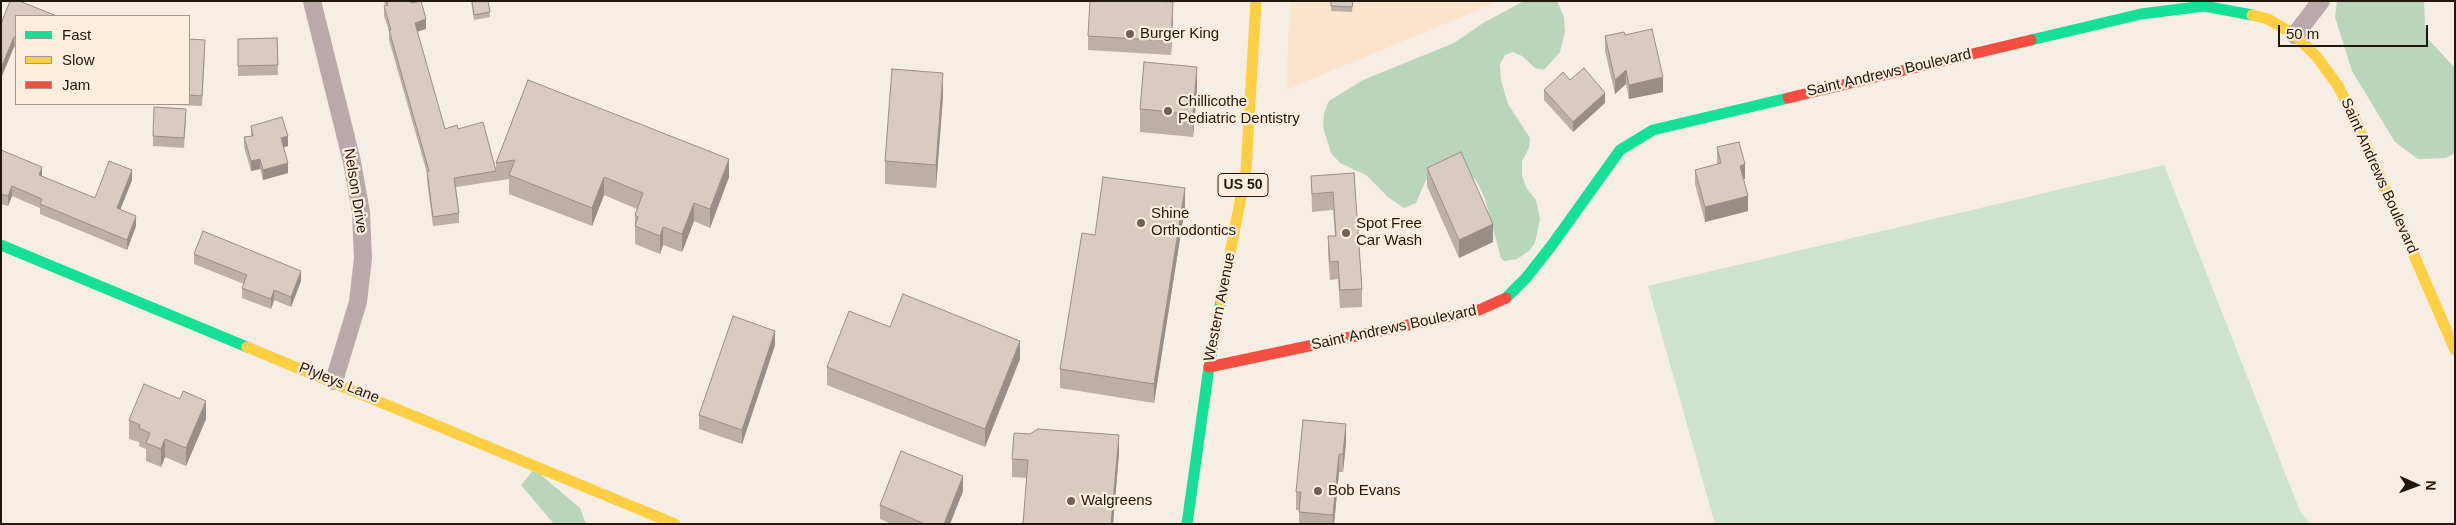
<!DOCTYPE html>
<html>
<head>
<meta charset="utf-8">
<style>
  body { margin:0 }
  #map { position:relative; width:2456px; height:525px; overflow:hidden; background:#f6ede4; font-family:Arial,sans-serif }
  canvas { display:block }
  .frame { position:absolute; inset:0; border:2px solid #20170d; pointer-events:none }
  .legend { position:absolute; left:15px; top:15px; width:175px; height:90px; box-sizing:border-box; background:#fdeddd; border:1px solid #a5978a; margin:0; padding:6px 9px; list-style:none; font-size:15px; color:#20170d }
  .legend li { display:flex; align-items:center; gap:10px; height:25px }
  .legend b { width:25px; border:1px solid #a5978a }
  .north { position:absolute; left:2391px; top:460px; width:50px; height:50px; -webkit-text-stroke:4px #fdeddd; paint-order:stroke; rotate:92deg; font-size:14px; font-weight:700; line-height:20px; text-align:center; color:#20170d }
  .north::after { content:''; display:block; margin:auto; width:18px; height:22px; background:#20170d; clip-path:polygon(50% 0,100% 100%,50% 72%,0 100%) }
  .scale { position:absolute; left:2278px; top:25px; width:150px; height:22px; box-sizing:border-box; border:2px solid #20170d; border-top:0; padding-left:6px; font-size:15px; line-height:18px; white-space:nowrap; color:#20170d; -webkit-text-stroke:4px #fdeddd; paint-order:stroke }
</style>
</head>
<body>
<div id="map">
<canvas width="2456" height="525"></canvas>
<div class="frame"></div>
<ul class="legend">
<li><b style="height:6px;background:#16e098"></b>Fast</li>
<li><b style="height:6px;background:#ffcf43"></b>Slow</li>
<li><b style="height:6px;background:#f24e42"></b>Jam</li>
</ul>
<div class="north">N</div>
<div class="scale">50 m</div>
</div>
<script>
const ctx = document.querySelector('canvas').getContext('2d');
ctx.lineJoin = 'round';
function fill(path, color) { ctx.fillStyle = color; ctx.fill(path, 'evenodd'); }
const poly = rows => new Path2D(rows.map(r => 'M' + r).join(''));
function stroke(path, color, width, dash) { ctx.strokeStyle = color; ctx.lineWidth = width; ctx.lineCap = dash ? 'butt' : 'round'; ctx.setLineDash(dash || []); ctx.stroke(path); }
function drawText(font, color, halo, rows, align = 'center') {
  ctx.font = font + ' Arial,sans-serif'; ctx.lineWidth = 4.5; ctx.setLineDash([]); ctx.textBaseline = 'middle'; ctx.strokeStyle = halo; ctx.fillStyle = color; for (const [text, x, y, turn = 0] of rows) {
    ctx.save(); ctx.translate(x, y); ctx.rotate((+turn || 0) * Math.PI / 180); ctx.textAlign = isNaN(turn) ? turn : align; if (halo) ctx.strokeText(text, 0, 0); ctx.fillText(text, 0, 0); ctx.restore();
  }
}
fill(poly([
  [1290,1,1500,1,1286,90]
]), '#fbe5cf');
fill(poly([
  [2164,165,2300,511,2310,524,1715,524,1648,286]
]), '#cde3cc');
fill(poly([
  [1524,1,1557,1,1564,17,1565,32,1560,52,1544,70,1535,68,1522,56,1513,52,1505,55,1500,64,1501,80,1508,104,1530,138,1529,148,1522,161,1522,176,1527,189,1536,200,1540,219,1535,243,1529,251,1517,259,1504,261,1501,258,1485,199,1477,182,1465,168,1443,163,1426,180,1416,203,1404,208,1388,197,1366,175,1340,163,1331,153,1323,127,1324,113,1329,101,1363,80,1454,43,1483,23],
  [2337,1,2424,1,2425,25,2428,39,2455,68,2455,153,2446,158,2418,159,2395,142,2352,71,2335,17],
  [534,469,580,508,586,524,554,524,521,485]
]), '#b9d6bb');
stroke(poly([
  [312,1,352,162,361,212,363,258,358,302,334,381],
  [2295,35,2321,1]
]), '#baa9aa', 18);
stroke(poly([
  [2031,40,2141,14,2204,6,2252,15],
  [1,245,247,347],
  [1506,298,1526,278,1552,245,1620,150,1653,130,1788,98],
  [1187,524,1209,367,1221,301]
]), '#16e098', 11);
stroke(poly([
  [2252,15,2268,19,2295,35,2317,57,2338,86,2355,119,2455,350],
  [1221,301,1246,170,1256,1],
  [247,347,675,524]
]), '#ffcf43', 11);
stroke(poly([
  [1788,98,2031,40],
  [1209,367,1479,310,1506,298]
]), '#f24e42', 11);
fill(poly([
  [384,1,411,1,426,29,417,32,445,129,458,129,496,171,496,181,456,187,459,213,459,223,433,226,427,181,427,173,389,40,389,31,384,16,384,6,385,6],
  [471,1,488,1,490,17,474,20],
  [1331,1,1353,1,1352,12,1331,11],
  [16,16,16,48,14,47,1,78,1,24],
  [1173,17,1171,55,1088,50,1088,36],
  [1625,35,1663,92,1629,99,1626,84,1615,94,1605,51,1605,36],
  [277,38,278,75,238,76,238,39],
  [189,39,205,50,202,106,177,105,177,104,189,104],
  [528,80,729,177,710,228,694,221,682,252,663,245,660,254,635,244,635,215,637,209,604,195,592,226,509,194,509,179,496,181,496,163],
  [1570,80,1605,103,1573,132,1544,100,1544,90],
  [1197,90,1193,137,1140,132,1140,109],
  [943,96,936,188,885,184,885,161],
  [186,119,184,148,153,146,153,136],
  [251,126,288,146,284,147,288,173,263,180,260,169,251,171,244,147,244,137,251,136],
  [1717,147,1745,179,1743,179,1748,211,1705,222,1695,184,1695,170,1717,164],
  [1,150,42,177,95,198,132,180,120,210,136,226,127,250,40,214,40,208,12,196,8,206,1,204],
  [1427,168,1493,242,1459,258,1427,186],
  [1354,173,1362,289,1362,307,1340,308,1338,279,1330,280,1328,254,1328,236,1335,236,1333,210,1312,212,1311,176],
  [1185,207,1154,403,1060,388,1060,369,1095,235],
  [194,254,301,281,291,307,274,300,271,309,242,298,242,288,244,284,194,264],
  [890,327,1020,359,985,447,827,385,827,367],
  [775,345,742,444,699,429,699,415],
  [206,419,186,466,165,457,161,467,146,461,146,449,139,446,139,442,129,439,129,420],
  [1346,443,1343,472,1339,472,1334,524,1299,524,1299,510,1296,510,1296,492],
  [1119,453,1113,524,1023,524,1027,478,1012,477,1012,459],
  [963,491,950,524,891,524,880,519,880,505]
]), '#bbafa6');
fill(poly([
  [1173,2,1173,17,1171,55,1171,41],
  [426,19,426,29,415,32,415,23],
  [14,37,14,47,1,78,1,68],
  [1197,67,1197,90,1193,137,1193,114],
  [1626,70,1626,84,1615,94,1615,80],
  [943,73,943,96,936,188,936,165],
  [1663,77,1663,92,1629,99,1629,85],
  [1605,93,1605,103,1573,132,1573,122],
  [288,136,288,146,281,148,281,138],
  [260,159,260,169,251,171,251,161],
  [729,159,729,177,710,228,710,209],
  [288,163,288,173,263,180,263,170],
  [1745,164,1745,179,1740,180,1740,166],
  [42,167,42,177,39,175],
  [132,170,132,180,117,218,117,208],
  [604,177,604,195,592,226,592,208],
  [12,186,12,196,8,206,8,196],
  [1185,188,1185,207,1154,403,1154,384],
  [1748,196,1748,211,1705,222,1705,207],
  [694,203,694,221,682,252,682,234],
  [136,216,136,226,127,250,127,240],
  [1493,224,1493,242,1459,258,1459,240],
  [663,227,663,245,660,254,660,236],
  [301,271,301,281,291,307,291,297],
  [274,290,274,300,271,309,271,299],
  [775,331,775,345,742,444,742,430],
  [1020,341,1020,359,985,447,985,429],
  [206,401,206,419,186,466,186,448],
  [1346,424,1346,443,1343,472,1343,454],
  [1119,435,1119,453,1113,524,1111,524],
  [165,439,165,457,161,467,161,449],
  [1339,454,1339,472,1334,524,1333,524,1333,515],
  [963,476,963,491,950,524,944,524]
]), '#998e87');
const building = poly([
  [10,1,19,1,57,16,16,16,16,38,14,37,1,68,1,24,10,1],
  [387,1,411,1,411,3,421,1,426,19,415,23,445,129,457,125,458,129,483,122,496,171,454,178,459,213,433,217,427,171,429,171,389,30,391,30,384,6,388,5,387,1],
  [472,1,488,1,490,12,474,15,472,1],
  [1090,1,1153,1,1173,2,1171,41,1088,36,1090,1],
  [1331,1,1353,1,1352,7,1331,6,1331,1],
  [1652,29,1663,77,1629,85,1626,70,1615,80,1605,36,1624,32,1625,35,1652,29],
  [277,38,278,65,238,66,238,39,277,38],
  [189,39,205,40,202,96,189,95,189,39],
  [1144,62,1197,67,1193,114,1140,109,1144,62],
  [1584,68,1605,93,1573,122,1544,90,1563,72,1570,80,1584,68],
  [892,69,943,73,936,165,885,161,892,69],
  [528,80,729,159,710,209,694,203,682,234,663,227,660,236,635,226,638,217,635,215,643,193,604,177,592,208,509,175,515,160,496,163,528,80],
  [154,107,186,109,184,138,153,136,154,107],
  [282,117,288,136,281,138,288,163,263,170,260,159,251,161,244,137,253,136,251,126,282,117],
  [1739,142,1745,164,1740,166,1748,196,1705,207,1695,170,1721,163,1717,147,1739,142],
  [1,150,42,167,39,175,95,198,109,161,132,170,117,208,136,216,127,240,40,204,42,199,12,186,8,196,1,194,1,150],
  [1461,152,1493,224,1459,240,1427,168,1461,152],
  [1354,173,1362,289,1340,290,1338,261,1330,262,1328,236,1336,236,1333,192,1312,194,1311,176,1354,173],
  [1103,177,1185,188,1154,384,1060,369,1082,233,1095,235,1103,177],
  [203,231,301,271,291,297,274,290,271,299,242,288,247,275,194,254,203,231],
  [903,294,1020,341,985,429,827,367,849,311,890,327,903,294],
  [733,316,775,331,742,430,699,415,733,316],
  [144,384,180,399,183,391,206,401,186,448,165,439,161,449,146,443,150,433,139,428,140,425,129,420,144,384],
  [1303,420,1346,424,1343,454,1339,454,1333,515,1299,512,1301,492,1296,492,1303,420],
  [1038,429,1119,435,1111,524,1023,524,1028,460,1012,459,1014,433,1030,434,1038,429],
  [901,451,963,476,944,524,925,524,880,505,901,451]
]);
fill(building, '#dacbc1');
stroke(building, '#998e87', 1);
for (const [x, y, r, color] of [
  [1130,34,5,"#6b6258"],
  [1168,111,5,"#6b6258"],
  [1141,223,5,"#6b6258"],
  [1346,233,5,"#6b6258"],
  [1318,491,5,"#6b6258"],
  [1071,501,5,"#6b6258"]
]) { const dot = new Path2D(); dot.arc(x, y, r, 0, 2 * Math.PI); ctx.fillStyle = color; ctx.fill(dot); stroke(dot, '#fdeddd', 2); }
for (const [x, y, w] of [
  [1243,185,50]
]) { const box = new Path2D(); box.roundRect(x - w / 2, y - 11.5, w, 23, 4); ctx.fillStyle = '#fdeddd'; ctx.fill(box); stroke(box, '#20170d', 1); }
drawText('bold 14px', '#20170d', null, [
  ["US 50",1243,185]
]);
drawText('15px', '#20170d', '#fdeddd', [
  ["Burger King",1140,34],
  ["Chillicothe",1178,102],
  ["Pediatric Dentistry",1178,119],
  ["Shine",1151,214],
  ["Orthodontics",1151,231],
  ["Spot Free",1356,224],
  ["Car Wash",1356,241],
  ["Bob Evans",1328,491],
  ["Walgreens",1081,501]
], 'left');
drawText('15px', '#20170d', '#fdeddd', [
  ["Saint Andrews Boulevard",1889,73,-13],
  ["Saint Andrews Boulevard",2379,176,66],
  ["Nelson Drive",355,191,81],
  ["Western Avenue",1220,307,-79],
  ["Saint Andrews Boulevard",1394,328,-12],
  ["Plyleys Lane",339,383,22]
]);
</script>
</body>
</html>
